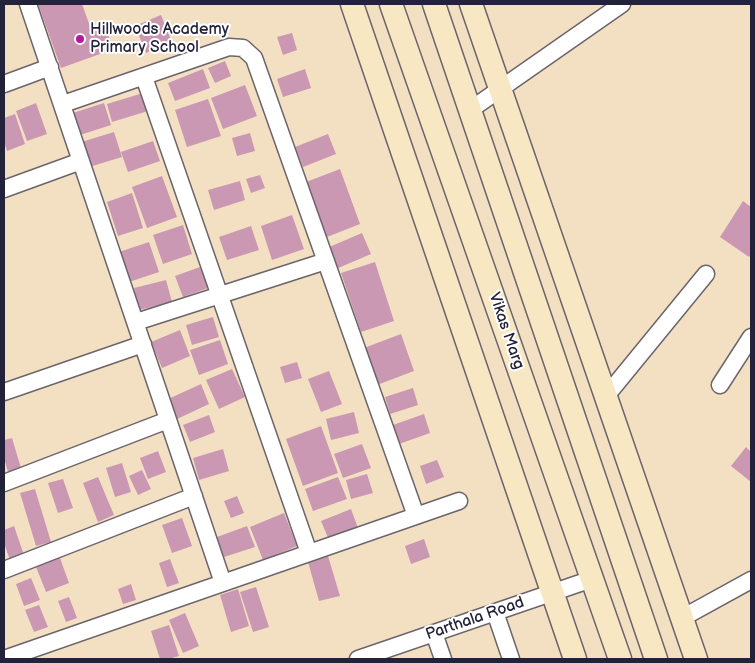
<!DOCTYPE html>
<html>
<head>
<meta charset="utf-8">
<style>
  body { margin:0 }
  #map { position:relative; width:755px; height:663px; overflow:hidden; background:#f3e0c3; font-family:"Balsamiq Sans",sans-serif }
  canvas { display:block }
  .frame { position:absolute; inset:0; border:5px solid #22223b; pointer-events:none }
</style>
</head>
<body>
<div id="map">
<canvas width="755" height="663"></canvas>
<div class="frame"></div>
</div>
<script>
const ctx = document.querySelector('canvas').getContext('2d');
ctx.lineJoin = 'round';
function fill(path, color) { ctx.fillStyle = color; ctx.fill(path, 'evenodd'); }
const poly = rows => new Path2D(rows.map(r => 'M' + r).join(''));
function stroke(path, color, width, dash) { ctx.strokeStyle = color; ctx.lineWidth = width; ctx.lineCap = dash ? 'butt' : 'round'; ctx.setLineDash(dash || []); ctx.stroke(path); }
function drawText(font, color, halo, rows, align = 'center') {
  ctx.font = font + ' "Balsamiq Sans",sans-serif'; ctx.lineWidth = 4; ctx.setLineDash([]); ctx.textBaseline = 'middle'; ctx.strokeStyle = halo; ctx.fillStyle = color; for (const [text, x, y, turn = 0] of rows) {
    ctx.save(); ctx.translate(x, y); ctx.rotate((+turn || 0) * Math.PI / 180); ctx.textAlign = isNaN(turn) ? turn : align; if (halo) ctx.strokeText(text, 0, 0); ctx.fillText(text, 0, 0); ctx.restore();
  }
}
fill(poly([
  [38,4,82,4,91,29,104,25,114,49,61,68],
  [161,15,172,42,146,53,135,26],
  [292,33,297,50,283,55,277,37],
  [225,61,231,76,215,83,208,68],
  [203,69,210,88,175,101,168,83],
  [305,69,311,88,283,97,277,79],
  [245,85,257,116,223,129,211,98],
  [143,93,148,111,112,122,107,104],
  [208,99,221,136,187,147,175,110],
  [36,103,47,134,27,141,16,111],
  [104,103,111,125,80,135,73,113],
  [15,114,25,144,7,151,4,141,4,118],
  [114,132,122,157,86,168,78,143],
  [250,133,255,151,237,156,232,138],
  [328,134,336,154,303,167,295,147],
  [153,141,160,161,128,172,121,152],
  [340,169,360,224,327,237,306,182],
  [260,175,265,188,251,193,246,179],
  [162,176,177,217,147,228,132,187],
  [240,181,245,200,214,210,208,190],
  [132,193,143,228,118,236,107,202],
  [743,201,751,207,751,254,749,257,720,237],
  [292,215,304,249,272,260,261,226],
  [183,225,192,254,163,264,153,235],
  [251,226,259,250,227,260,219,237],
  [362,233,371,254,336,269,327,248],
  [149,242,159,272,126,283,116,253],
  [375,262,394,321,361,332,341,273],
  [200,267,208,288,183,297,175,276],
  [166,280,172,302,139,310,134,288],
  [213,317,219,337,192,345,186,325],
  [180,330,190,356,162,368,151,342],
  [401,334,414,371,377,385,364,348],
  [220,340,228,364,199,375,190,350],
  [297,362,302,378,285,383,280,367],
  [232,369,245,397,219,409,206,380],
  [329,371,342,404,321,412,308,379],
  [201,384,209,404,175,420,166,400],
  [413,388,418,405,390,414,385,397],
  [354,412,359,433,331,440,326,419],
  [424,414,430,433,399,444,393,425],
  [209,415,215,432,190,442,183,425],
  [321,426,338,473,303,486,286,439],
  [12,438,21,468,8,472,4,458,4,440],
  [362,444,371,468,343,478,334,454],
  [746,447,751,452,751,482,731,466],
  [223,449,229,471,199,480,193,458],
  [158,451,166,472,148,479,140,458],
  [437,460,444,477,426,484,420,466],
  [122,463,131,492,115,497,106,468],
  [142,470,151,489,138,495,129,476],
  [367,474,373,493,351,499,346,480],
  [98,477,114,515,98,522,83,483],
  [338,477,347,499,313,511,305,489],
  [63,479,73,508,58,513,48,483],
  [35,489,51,542,36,546,20,493],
  [237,496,244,513,231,518,224,501],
  [351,509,358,528,329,540,321,521],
  [284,513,297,546,263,560,250,527],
  [182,518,192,546,172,553,162,525],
  [14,526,24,555,10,560,4,543,4,530],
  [247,526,255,547,224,557,217,537],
  [424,539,430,557,411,564,405,546],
  [328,556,340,596,319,601,308,562],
  [60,558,69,583,46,592,36,567],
  [170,559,179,583,167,587,159,563],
  [31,578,40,600,24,606,16,584],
  [131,584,136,600,123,604,118,589],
  [256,587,269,627,253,632,240,592],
  [238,589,249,626,231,632,220,595],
  [69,597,77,618,66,622,58,601],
  [39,605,48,627,34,632,25,610],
  [185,613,199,646,183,653,169,620],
  [169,625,179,656,168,659,160,659,151,631]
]), '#ca98b2');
const street = poly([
  [28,4,223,583],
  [144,77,309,553],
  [4,84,50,67],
  [63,104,229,47,243,48,254,58,416,516],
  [470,110,622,4],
  [4,189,81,161],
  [136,322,326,261],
  [720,385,751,337],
  [4,392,143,344],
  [607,395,706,274],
  [4,483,168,420],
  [4,570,194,496],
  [495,612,511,659],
  [682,618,751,580],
  [434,633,443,659],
  [4,659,459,501],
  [358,659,592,579]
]);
const secondary = poly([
  [352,4,575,659],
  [391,4,620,659],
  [434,4,656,659],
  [471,4,696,659]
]);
stroke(street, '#6b646b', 19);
stroke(secondary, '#6b646b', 25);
stroke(street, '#fff', 16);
stroke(secondary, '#f7e8c3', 22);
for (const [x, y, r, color] of [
  [80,39,5,"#b5179e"]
]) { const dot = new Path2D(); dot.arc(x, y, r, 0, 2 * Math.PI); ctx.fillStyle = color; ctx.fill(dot); stroke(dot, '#fff', 2); }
drawText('16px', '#22223b', '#fff', [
  ["Hillwoods Academy",90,30],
  ["Primary School",90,48]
], 'left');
drawText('16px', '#22223b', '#fff', [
  ["Vikas Marg",506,331,71],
  ["Parthala Road",475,619,-19]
]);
</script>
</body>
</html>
